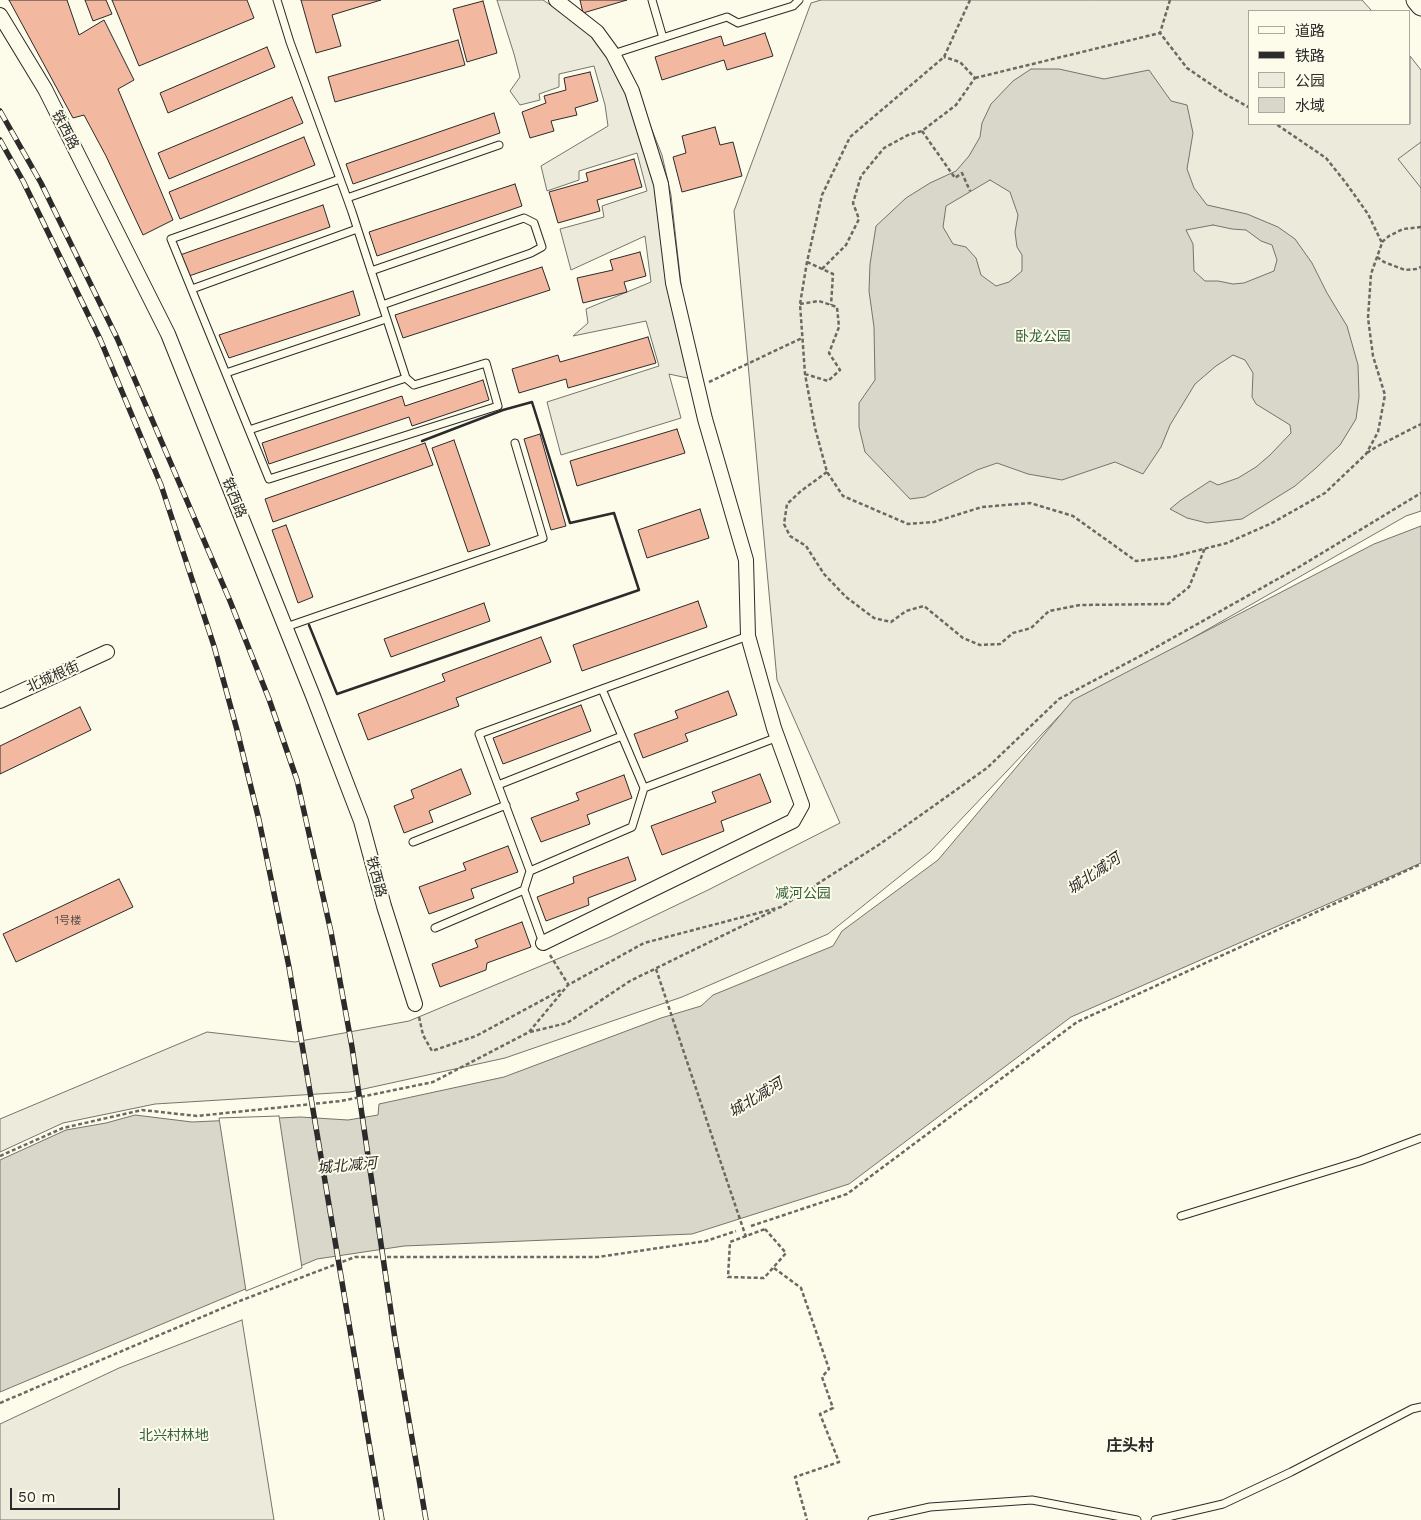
<!DOCTYPE html>
<html>
<head>
<meta charset="utf-8">
<style>
  body { margin:0 }
  #map { position:relative; width:1421px; height:1520px; overflow:hidden; background:#fdfbea; font-family:"Work Sans","Noto Sans SC",sans-serif }
  canvas { display:block }
  .legend { position:absolute; left:1248px; top:10px; width:162px; height:115px; box-sizing:border-box; background:#fdfbea; border:1px solid #a9a89e; margin:0; padding:6px 9px; list-style:none; font-size:15px; color:#2b2b2b }
  .legend li { display:flex; align-items:center; gap:10px; height:25px }
  .legend b { width:25px; border:1px solid #a9a89e }
  .scale { position:absolute; left:10px; top:1488px; width:110px; height:22px; box-sizing:border-box; border:2px solid #2b2b2b; border-top:0; padding-left:6px; font-size:15px; line-height:18px; white-space:nowrap; color:#2b2b2b; -webkit-text-stroke:4px #fdfbea; paint-order:stroke }
</style>
</head>
<body>
<div id="map">
<canvas width="1421" height="1520"></canvas>
<ul class="legend">
<li><b style="height:6px;background:#fdfbea"></b>道路</li>
<li><b style="height:6px;background:#2b2b2b"></b>铁路</li>
<li><b style="height:14px;background:#ecebdb"></b>公园</li>
<li><b style="height:14px;background:#d8d7c9"></b>水域</li>
</ul>
<div class="scale">50 m</div>
</div>
<script>
const ctx = document.querySelector('canvas').getContext('2d');
ctx.lineJoin = 'round';
function fill(path, color) { ctx.fillStyle = color; ctx.fill(path, 'evenodd'); }
const poly = rows => new Path2D(rows.map(r => 'M' + r).join(''));
function stroke(path, color, width, dash) { ctx.strokeStyle = color; ctx.lineWidth = width; ctx.lineCap = dash ? 'butt' : 'round'; ctx.setLineDash(dash || []); ctx.stroke(path); }
function drawText(font, color, halo, rows, align = 'center') {
  ctx.font = font + ' "Work Sans","Noto Sans SC",sans-serif'; ctx.lineWidth = 4; ctx.setLineDash([]); ctx.textBaseline = 'middle'; ctx.strokeStyle = halo; ctx.fillStyle = color; for (const [text, x, y, turn = 0] of rows) {
    ctx.save(); ctx.translate(x, y); ctx.rotate((+turn || 0) * Math.PI / 180); ctx.textAlign = isNaN(turn) ? turn : align; if (halo) ctx.strokeText(text, 0, 0); ctx.fillText(text, 0, 0); ctx.restore();
  }
}
const green = poly([
  [497,0,543,0,549,4,591,34,642,105,662,155,671,195,683,302,701,381,669,374,681,418,561,455,547,402,659,366,646,321,573,336,588,323,586,309,651,282,645,236,571,270,560,229,604,217,602,206,647,191,637,153,579,171,579,180,547,191,541,166,608,126,605,105,594,66,559,74,559,87,539,94,540,100,520,105,510,91,520,77,514,54,497,0],
  [821,0,1362,0,1372,11,1250,11,1250,124,1410,124,1410,56,1421,70,1421,511,1406,516,1063,712,930,852,828,934,682,997,505,1058,350,1092,155,1104,63,1123,0,1152,0,1119,207,1032,295,1042,409,1021,610,937,708,890,840,823,777,680,734,211,811,3,821,0],
  [242,1320,274,1520,0,1520,0,1424,119,1368,242,1320]
]);
fill(green, '#ecebdb');
stroke(green, '#74746e', 1);
const parking = poly([
  [1421,142,1421,188,1398,159,1421,142]
]);
fill(parking, '#eceadb');
stroke(parking, '#74746e', 1);
const water = poly([
  [1031,69,1059,69,1104,79,1149,70,1171,101,1187,105,1193,133,1187,169,1194,188,1207,205,1247,214,1278,227,1295,239,1312,263,1327,293,1347,326,1358,365,1359,397,1356,419,1340,445,1316,468,1295,486,1242,519,1207,523,1187,518,1170,509,1181,500,1210,481,1218,485,1238,478,1256,467,1270,455,1291,433,1290,425,1256,404,1252,397,1253,373,1245,360,1233,355,1216,366,1195,384,1170,425,1161,447,1143,474,1115,462,1062,480,1028,474,997,463,977,470,925,497,910,499,865,452,859,427,859,403,875,380,874,327,869,291,870,264,876,226,906,198,930,183,956,171,969,156,980,137,982,123,991,104,1013,81,1031,69],
  [990,180,1010,192,1018,215,1015,232,1017,247,1022,255,1022,271,1009,282,996,286,981,275,976,258,966,247,953,244,943,227,946,206,990,180],
  [1213,225,1232,229,1246,230,1261,241,1272,245,1277,260,1274,271,1244,283,1233,284,1218,281,1205,281,1194,271,1193,244,1186,230,1213,225],
  [1421,526,1421,863,1071,1017,849,1184,692,1234,404,1246,317,1259,0,1392,0,1160,66,1130,106,1123,135,1115,192,1122,300,1117,348,1120,378,1115,379,1104,504,1077,661,1018,701,1006,713,995,833,946,842,931,938,860,1073,700,1374,544,1421,526]
]);
fill(water, '#d8d7c9');
stroke(water, '#74746e', 1);
const pier = poly([
  [279,1116,302,1268,246,1291,219,1118,279,1116]
]);
fill(pier, '#fdfbea');
stroke(pier, '#74746e', 1);
const building = poly([
  [9,0,67,0,79,35,104,20,134,80,118,89,173,220,143,235,106,156,84,115,73,118,9,0],
  [85,0,106,0,112,14,93,21,85,0],
  [112,0,247,0,254,18,139,66,112,0],
  [301,0,381,0,332,15,341,46,316,53,301,0],
  [580,0,627,0,583,13,580,0],
  [483,1,497,53,467,62,453,9,483,1],
  [765,33,773,56,727,70,724,60,662,80,655,57,721,36,724,46,765,33],
  [458,40,465,65,335,102,328,77,458,40],
  [267,47,275,67,168,113,160,93,267,47],
  [590,72,598,101,575,108,577,115,551,121,554,131,530,138,522,112,546,103,544,96,566,90,564,78,590,72],
  [292,97,303,123,169,179,158,153,292,97],
  [494,113,500,133,353,184,346,164,494,113],
  [715,127,720,145,733,142,742,176,682,192,673,157,686,153,682,136,715,127],
  [304,137,315,165,180,219,169,192,304,137],
  [634,159,642,187,597,200,600,211,558,223,549,192,588,181,586,173,634,159],
  [515,184,522,206,377,256,369,232,515,184],
  [323,205,330,227,189,276,180,255,323,205],
  [640,252,646,276,624,282,627,292,583,303,577,278,613,270,610,260,640,252],
  [542,267,550,290,403,338,395,315,542,267],
  [353,291,360,315,229,358,219,335,353,291],
  [648,337,656,363,568,388,566,379,519,393,512,369,558,355,560,362,648,337],
  [483,380,489,400,412,426,409,417,269,464,262,443,402,396,405,406,483,380],
  [677,429,685,453,577,486,570,461,677,429],
  [540,434,566,526,551,530,524,439,540,434],
  [454,440,490,545,468,552,432,448,454,440],
  [425,443,433,465,273,522,265,499,425,443],
  [700,509,709,538,647,558,638,530,700,509],
  [286,525,313,597,298,603,272,530,286,525],
  [698,601,707,627,582,671,573,645,698,601],
  [484,603,490,621,391,657,384,639,484,603],
  [541,637,551,662,456,698,459,706,368,740,358,714,445,681,442,674,541,637],
  [728,691,737,715,685,734,688,741,643,758,634,734,678,718,675,711,728,691],
  [581,705,591,731,503,764,493,738,581,705],
  [80,707,91,730,0,774,0,746,80,707],
  [461,769,471,794,429,811,433,822,404,833,394,806,414,798,411,790,461,769],
  [760,774,771,802,721,821,724,831,662,855,651,826,716,802,712,792,760,774],
  [624,775,632,798,587,815,590,824,541,842,531,818,579,800,576,793,624,775],
  [508,846,518,872,471,889,474,898,429,914,419,887,466,870,463,863,508,846],
  [628,857,636,880,588,898,589,905,546,921,537,897,574,883,573,877,628,857],
  [119,879,133,907,16,962,3,934,119,879],
  [522,922,531,947,487,963,486,970,440,987,432,964,478,947,475,940,522,922]
]);
fill(building, '#f2b8a0');
stroke(building, '#2b2b2b', 1);
const service = poly([
  [277,0,290,42,347,198,352,212,406,378,414,385,486,363,498,406,269,479,171,239,340,179],
  [652,0,663,38],
  [613,54,727,17,738,23,793,6,799,0],
  [347,198,499,145],
  [371,271,524,218,534,223,542,247,531,253,382,305],
  [192,289,357,229],
  [226,373,386,319],
  [249,430,406,378],
  [286,627,543,538,515,443],
  [498,785,622,736],
  [644,788,602,689,748,636],
  [413,842,506,805],
  [530,871,479,734,602,689],
  [524,890,543,943],
  [435,928,524,890,530,871,632,827,644,788,778,737],
  [1181,1216,1360,1161,1421,1138],
  [872,1520,930,1507,1032,1500,1137,1520],
  [1155,1520,1223,1504,1291,1472,1412,1409,1421,1407]
]);
const minor = poly([
  [0,15,45,89,168,334,313,696,361,821,384,906,415,1004],
  [0,701,107,652],
  [543,943,793,821,802,805,774,728,748,636,746,560,705,419,673,283,661,184,632,91,613,54,597,32,556,0]
]);
const secondary = poly([
  [1416,0,1421,6]
]);
stroke(service, '#2b2b2b', 9);
stroke(minor, '#2b2b2b', 16);
stroke(secondary, '#2b2b2b', 21);
stroke(poly([
  [970,0,944,57,850,137,822,195,807,262,800,304,805,374,815,428,827,472,843,496,908,524,934,522,982,507,1030,503,1073,516,1136,561,1172,557,1227,543,1272,523,1325,493,1366,454,1378,432,1385,395,1373,356,1368,318,1371,274,1382,243,1368,214,1346,183,1326,158,1276,124],
  [1170,0,1160,33,1187,68,1225,94,1250,108],
  [975,78,1160,33],
  [922,131,955,178,962,173,970,191],
  [1382,242,1389,236,1403,229,1421,227],
  [1377,257,1384,262,1405,270,1416,269,1421,267],
  [807,262,833,274,831,305],
  [822,269,846,245,859,219,853,203,861,176,884,148,908,135,922,131,956,105,975,78,960,62,944,57],
  [800,304,819,301,837,307,839,327,829,353,840,370,828,381,805,374],
  [709,382,802,338],
  [1367,453,1376,447,1421,424],
  [827,472,801,491,787,504,784,524,790,536,806,546,824,574,846,597,874,618,891,622,906,611,924,606,963,638,980,645,1000,644,1013,633,1031,628,1049,611,1080,605,1168,604,1189,587,1205,548],
  [550,955,568,984],
  [656,969,726,1178],
  [419,1017,423,1035,432,1051,476,1036,563,989],
  [530,1032,567,1023,630,981,775,910],
  [0,1156,63,1128,142,1110,197,1116,341,1101,433,1082,529,1032,568,985,644,943,781,907,880,844,987,768,1059,699,1144,654,1299,567,1421,493],
  [751,1226,847,1194,1077,1022,1421,864],
  [765,1229,786,1253,764,1278,728,1277,730,1242,765,1229],
  [774,1268,801,1288,829,1369,822,1377,833,1408,820,1414,839,1462,795,1477,807,1520],
  [0,1403,237,1302,355,1257,598,1257,706,1241,736,1231]
]), '#6a6964', 2.5, [4, 2.5]);
stroke(service, '#fdfbea', 7);
stroke(minor, '#fdfbea', 14);
stroke(secondary, '#fdfbea', 19);
const rail = poly([
  [0,111,41,183,117,338,230,601,269,699,297,780,331,932,352,1047,395,1339,426,1520],
  [0,140,23,181,100,339,161,485,214,646,237,730,259,820,289,967,382,1520]
]);
stroke(rail, '#2b2b2b', 5.5);
stroke(rail, '#fdfbea', 4, [11]);
stroke(poly([
  [726,1178,746,1237]
]), '#6a6964', 2.5, [4, 2.5]);
stroke(poly([
  [309,625,337,694,639,590,614,513,570,523,532,402,503,410,422,441]
]), '#2b2b2b', 2.5);
drawText('11px', '#5d4e48', null, [
  ["1号楼",68,921]
]);
drawText('14px', '#2b2b2b', '#fdfbea', [
  ["铁西路",65,130,63],
  ["铁西路",234,498,68],
  ["北城根街",53,677,-24],
  ["铁西路",376,877,75]
]);
drawText('14px', '#34623c', '#fdfbea', [
  ["卧龙公园",1043,337],
  ["减河公园",803,894],
  ["北兴村林地",174,1436]
]);
drawText('italic 15px', '#2b2b2b', '#fdfbea', [
  ["城北减河",1094,874,-34],
  ["城北减河",756,1098,-31],
  ["城北减河",347,1166,-5]
]);
drawText('bold 16px', '#2b2b2b', '#fdfbea', [
  ["庄头村",1130,1446]
]);
</script>
</body>
</html>
